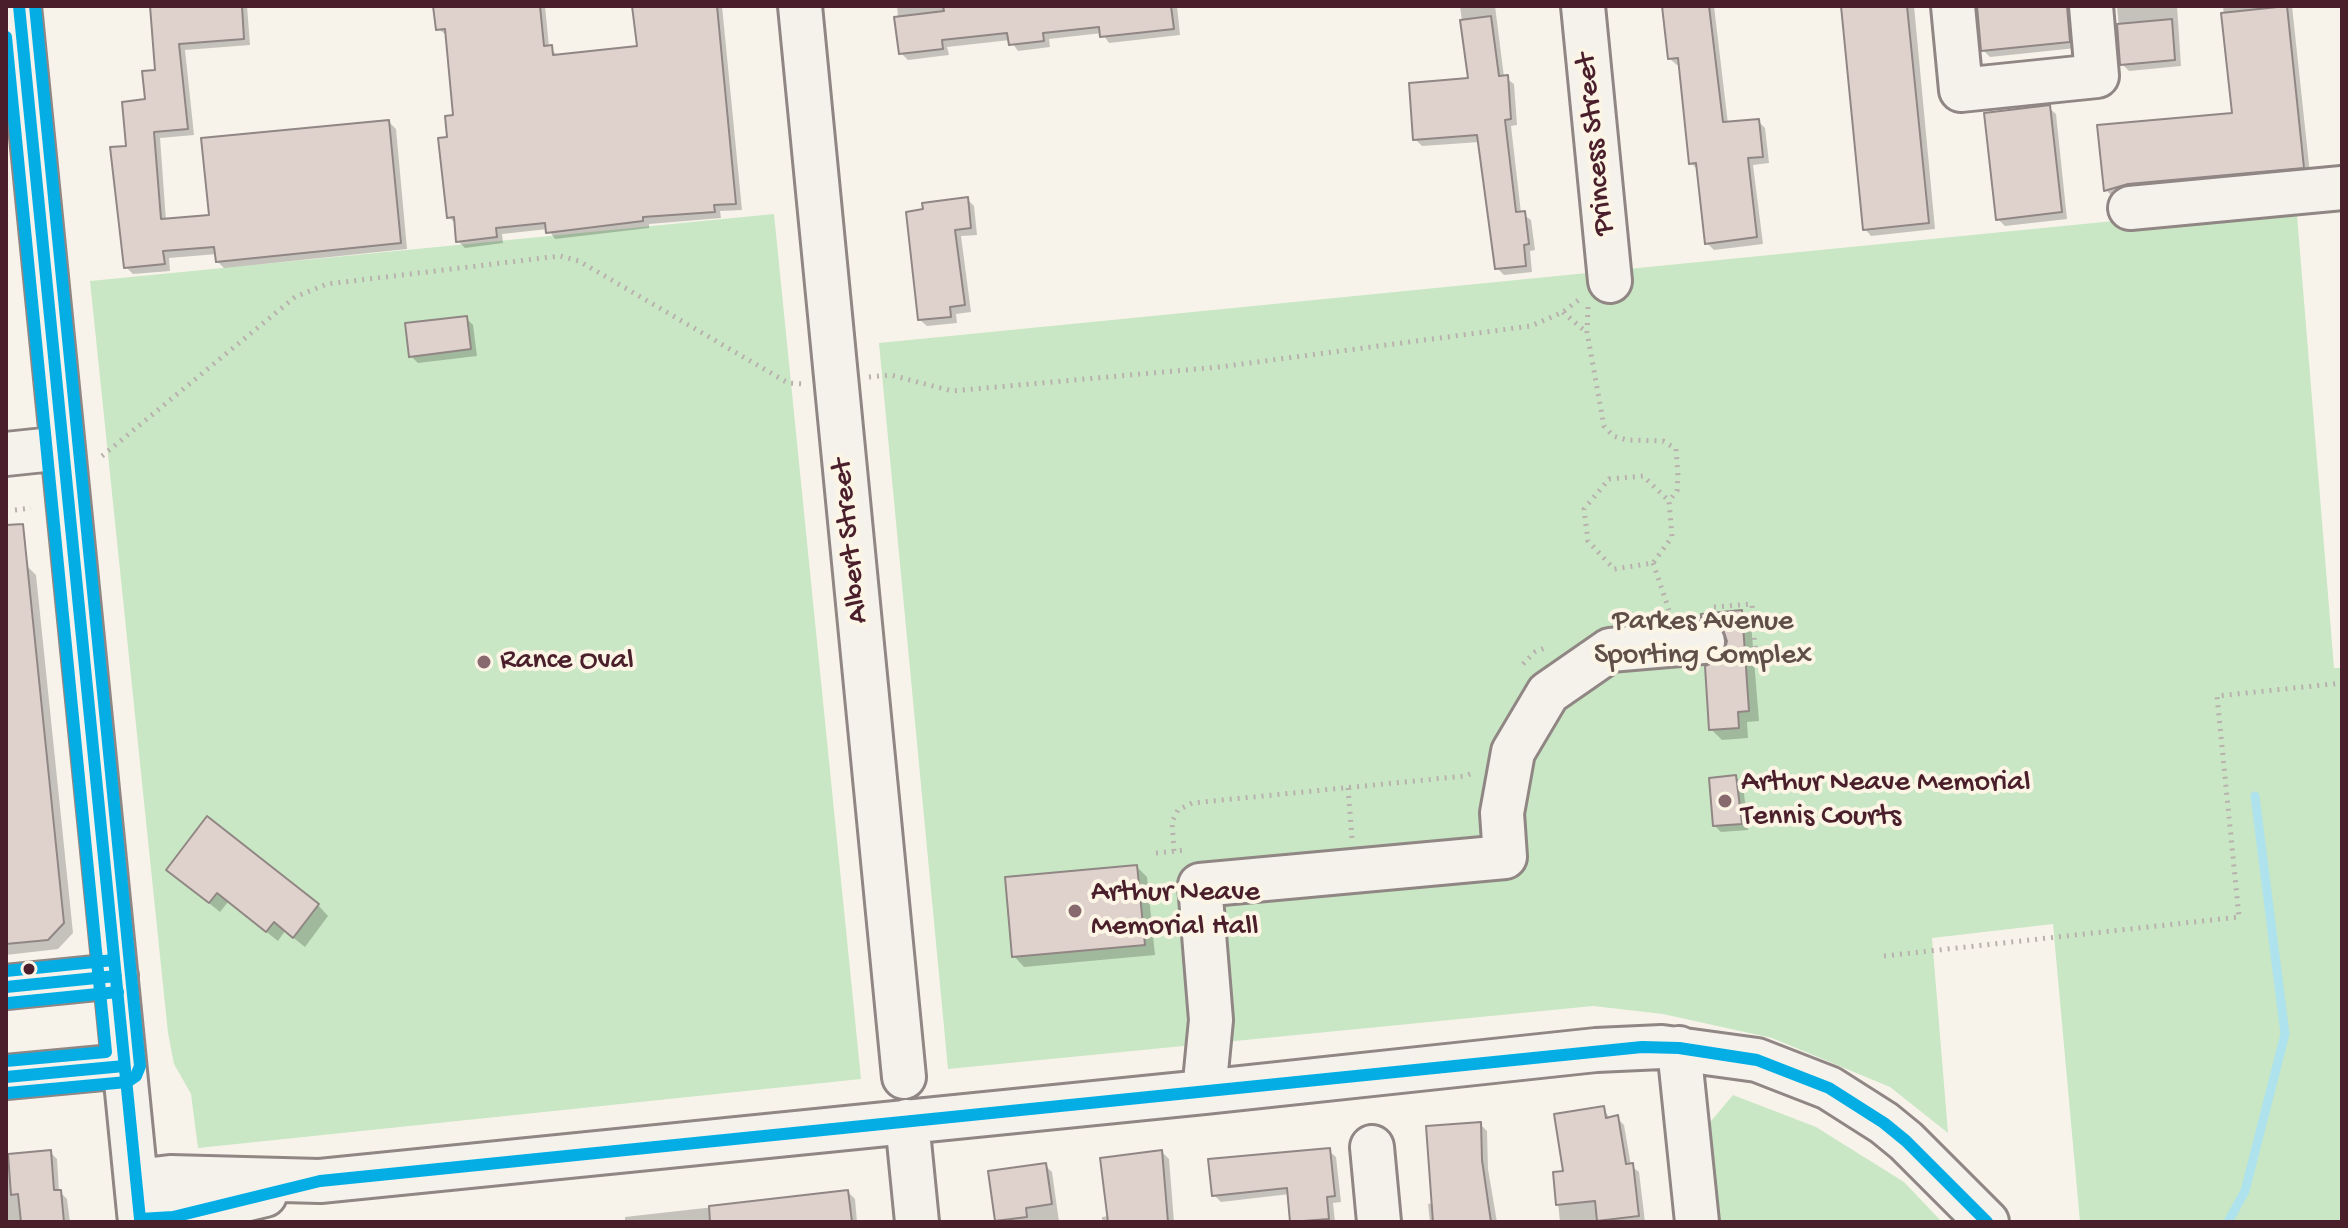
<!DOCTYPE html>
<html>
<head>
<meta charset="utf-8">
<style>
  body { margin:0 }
  #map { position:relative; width:2348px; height:1228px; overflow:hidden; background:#f7f3ea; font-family:"Gochi Hand",sans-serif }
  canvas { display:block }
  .frame { position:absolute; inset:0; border:8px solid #4a1f2b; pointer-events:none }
</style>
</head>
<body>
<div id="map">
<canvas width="2348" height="1228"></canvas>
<div class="frame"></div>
</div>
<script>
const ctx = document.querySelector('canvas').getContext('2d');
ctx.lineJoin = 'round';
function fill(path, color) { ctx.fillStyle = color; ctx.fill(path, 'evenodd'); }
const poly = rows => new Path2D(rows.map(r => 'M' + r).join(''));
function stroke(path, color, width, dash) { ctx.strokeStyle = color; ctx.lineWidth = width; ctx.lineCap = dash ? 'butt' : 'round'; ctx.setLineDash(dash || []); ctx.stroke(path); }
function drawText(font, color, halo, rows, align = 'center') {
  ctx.font = font + ' "Gochi Hand",sans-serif'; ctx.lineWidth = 8; ctx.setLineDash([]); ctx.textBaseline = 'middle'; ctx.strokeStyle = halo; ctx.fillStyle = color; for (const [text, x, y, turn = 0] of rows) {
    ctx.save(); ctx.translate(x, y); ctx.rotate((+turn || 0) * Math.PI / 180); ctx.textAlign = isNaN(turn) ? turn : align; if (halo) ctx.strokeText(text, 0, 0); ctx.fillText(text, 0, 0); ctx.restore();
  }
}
fill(poly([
  [2296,203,2334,668,2342,668,2342,1222,2080,1222,2053,924,1932,938,1948,1133,1890,1087,1772,1038,1663,1014,1593,1006,948,1069,879,343],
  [774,214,861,1079,198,1148,191,1094,174,1064,168,1033,90,281],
  [1733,1095,1816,1127,1904,1182,1942,1222,1714,1222,1706,1127]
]), '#c9e7c4');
fill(poly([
  [152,6,247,6,250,45,185,50,194,135,160,138,166,221,211,217,389,122,396,129,407,249,224,268,217,261,217,254,169,258,170,271,133,274,126,267,128,148,157,72],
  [435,6,545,6,549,47,559,57,639,47,634,6,722,6,742,210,720,211,721,218,649,224,649,228,555,239,548,229,502,234,503,243,465,248,458,241,457,225,449,217,449,139,456,116,448,36,438,29],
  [897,6,1177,6,1180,35,1109,43,1102,33,1049,39,1050,47,1018,51,1010,40,947,47,949,55,908,60,901,53],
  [1460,6,1495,6,1504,77,1514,84,1517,125,1511,126,1521,213,1531,220,1535,250,1530,251,1532,272,1504,275,1497,268,1480,142,1422,146,1415,139,1470,80],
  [1669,6,1714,6,1728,124,1758,121,1765,128,1769,163,1753,165,1763,244,1714,250,1707,243,1698,170,1691,163,1681,65,1677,65,1670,59],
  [1842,6,1914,6,1935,229,1871,236,1865,229],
  [1979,6,2075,6,2076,48,1990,57,1983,50],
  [2117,6,2177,6,2181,66,2129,71,2122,64],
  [2223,6,2292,6,2310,174,2113,197,2106,190,2099,127,2235,115],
  [2049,108,2056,114,2067,219,2005,226,1998,219],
  [967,199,974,206,977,235,961,236,971,312,956,314,957,323,927,326,920,320],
  [466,318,473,325,477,356,418,363,411,356],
  [26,565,36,575,73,933,58,949,6,955,6,567],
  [1741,612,1751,623,1759,721,1747,722,1748,738,1722,740,1711,729,1719,663,1726,654,1729,641,1725,630,1714,628,1703,617],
  [1736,777,1743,784,1748,830,1721,832,1714,825],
  [1137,867,1147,877,1155,955,1024,967,1014,956],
  [168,870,318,905,328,916,305,947,285,931,278,941,228,902,220,912],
  [1603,1108,1610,1119,1617,1118,1624,1125,1631,1166,1639,1172,1645,1222,1560,1222,1555,1174,1565,1173],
  [1480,1124,1487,1131,1488,1169,1497,1222,1430,1222,1428,1204,1434,1203],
  [1329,1151,1336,1157,1341,1202,1333,1203,1335,1222,1292,1222,1290,1194,1221,1202,1214,1195],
  [50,1152,57,1159,59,1191,67,1199,70,1222,6,1222,6,1156],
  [1162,1152,1169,1159,1174,1222,1102,1222,1102,1217,1109,1216],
  [1045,1165,1052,1172,1059,1222,997,1222,990,1173],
  [848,1192,855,1199,857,1222,625,1222,625,1217]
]), '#0003');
stroke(poly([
  [2228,1222,2245,1191,2285,1034,2255,796]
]), '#aee2ed', 9);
const building = poly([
  [150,6,242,6,244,39,179,44,188,129,154,132,161,219,209,215,201,138,389,120,401,243,216,262,214,247,163,251,165,264,124,268,110,147,126,146,122,102,145,99,142,71,155,70,150,6],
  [433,6,540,6,544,46,552,45,553,55,637,46,632,6,717,6,736,204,714,205,715,212,643,217,643,221,546,233,545,223,496,228,497,237,456,242,454,217,447,218,438,138,447,137,445,116,453,115,445,29,436,30,433,6],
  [943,6,1171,6,1174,29,1100,37,1099,27,1043,33,1044,41,1009,45,1007,33,942,40,943,49,899,54,894,17,944,11,943,6],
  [1662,6,1709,6,1723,122,1759,119,1763,157,1748,158,1757,237,1705,244,1696,163,1689,164,1678,58,1668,59,1662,6],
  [1841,6,1907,6,1929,223,1863,230,1841,6],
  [1977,6,2067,6,2070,42,1981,51,1977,6],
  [2287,6,2304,168,2128,184,2104,191,2097,125,2232,113,2221,13,2287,6],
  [1491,16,1499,76,1508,75,1511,119,1505,120,1516,212,1525,211,1529,244,1524,245,1526,266,1495,269,1477,135,1413,140,1409,83,1468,78,1460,20,1491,16],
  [2172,19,2175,60,2120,65,2117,24,2172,19],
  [2050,105,2062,212,1996,220,1984,113,2050,105],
  [968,197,971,228,955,230,965,305,950,307,951,317,918,320,906,212,923,209,922,203,968,197],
  [467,316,471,349,409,357,405,323,467,316],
  [23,524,64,923,48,940,6,944,6,525,23,524],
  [1742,610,1749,711,1738,712,1739,728,1709,730,1705,666,1717,661,1724,653,1727,641,1722,628,1712,620,1701,618,1701,614,1742,610],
  [1736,775,1742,824,1713,826,1709,778,1736,775],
  [207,816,319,904,293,938,274,922,266,932,217,893,209,903,166,870,207,816],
  [1137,865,1145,945,1012,957,1005,877,1137,865],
  [1604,1106,1606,1118,1618,1115,1626,1164,1633,1163,1639,1216,1597,1221,1595,1201,1556,1205,1553,1172,1563,1171,1554,1114,1604,1106],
  [1481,1122,1482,1160,1491,1222,1433,1222,1426,1126,1481,1122],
  [1330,1148,1335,1196,1327,1197,1329,1219,1290,1222,1287,1188,1212,1196,1208,1159,1330,1148],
  [51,1150,54,1190,61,1190,64,1222,21,1222,18,1194,11,1195,8,1154,51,1150],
  [1162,1150,1168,1222,1108,1222,1100,1158,1162,1150],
  [1046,1163,1052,1204,1026,1208,1027,1217,995,1221,988,1171,1046,1163],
  [848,1190,852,1222,710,1222,709,1206,848,1190]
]);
fill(building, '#dfd2cc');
stroke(building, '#908684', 2);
const minor = poly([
  [19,6,140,1222],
  [800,6,904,1077],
  [1583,6,1610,281],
  [1953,6,1961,90,2097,76,2091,6],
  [2130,208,2342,188],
  [6,454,63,448],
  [6,987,116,976],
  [1679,1048,1697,1222],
  [6,1077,124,1066],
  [1204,1092,1211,1020,1200,885,1505,857,1502,813,1513,752,1548,693,1610,650,1703,642],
  [907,1121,917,1222],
  [1372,1147,1379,1222],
  [136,1181,170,1177,320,1181,1204,1092,1596,1050,1662,1047,1757,1060,1829,1088,1884,1123,1906,1141,1987,1222],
  [140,1219,173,1217,265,1195]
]);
stroke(minor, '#908684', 48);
stroke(poly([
  [1588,307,1587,332,1604,426,1613,436,1627,440,1663,441,1676,449,1678,476,1677,491,1669,501,1672,537,1653,563,1614,569,1588,541,1584,509,1609,479,1643,476,1669,501],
  [1563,312,1586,332],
  [869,377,891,375,952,391,1219,367,1531,326,1563,312,1581,298],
  [102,456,295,297,327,284,560,256,579,261,788,383,804,384],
  [15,510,31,508],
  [1653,563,1669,610],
  [1714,607,1752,604,1756,662,1745,662],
  [1523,664,1535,652,1547,647],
  [1348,788,1352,838],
  [1174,851,1172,822,1178,810,1192,803,1465,776,1475,772],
  [1156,853,1186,850],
  [1884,956,2239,917,2217,696,2342,683]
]), '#b8b1ae', 5, [2, 6]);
stroke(minor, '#f5f2ec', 42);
stroke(poly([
  [19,6,140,1219,173,1217,320,1181,1642,1047,1679,1048,1757,1060,1829,1088,1884,1123,1906,1141,1987,1222],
  [6,987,116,976],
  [6,1077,124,1066]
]), '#04aee5', 12);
stroke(poly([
  [8,1003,118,992],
  [7,1093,127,1082,136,1076,140,1066,35,6]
]), '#04aee5', 12);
stroke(poly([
  [6,37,106,1052,6,1061],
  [6,971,114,960]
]), '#04aee5', 12);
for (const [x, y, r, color] of [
  [484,662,8,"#87696e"],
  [1725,801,8,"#87696e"],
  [1075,911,8,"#87696e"],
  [29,969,7,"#4a1f2b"]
]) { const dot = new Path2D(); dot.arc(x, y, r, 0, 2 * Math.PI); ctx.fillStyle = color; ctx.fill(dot); stroke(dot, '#fcf5e5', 3); }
drawText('30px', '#4a1f2b', '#fcf5e5', [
  ["Princess Street",1597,144,-96],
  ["Albert Street",852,541,-96]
]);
drawText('30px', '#604f49', '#fcf5e5', [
  ["Parkes Avenue",1703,623],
  ["Sporting Complex",1703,657]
]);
drawText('30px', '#4a1f2b', '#fcf5e5', [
  ["Rance Oval",500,662],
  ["Arthur Neave Memorial",1741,784],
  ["Tennis Courts",1741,818],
  ["Arthur Neave",1091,894],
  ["Memorial Hall",1091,928]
], 'left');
</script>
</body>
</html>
